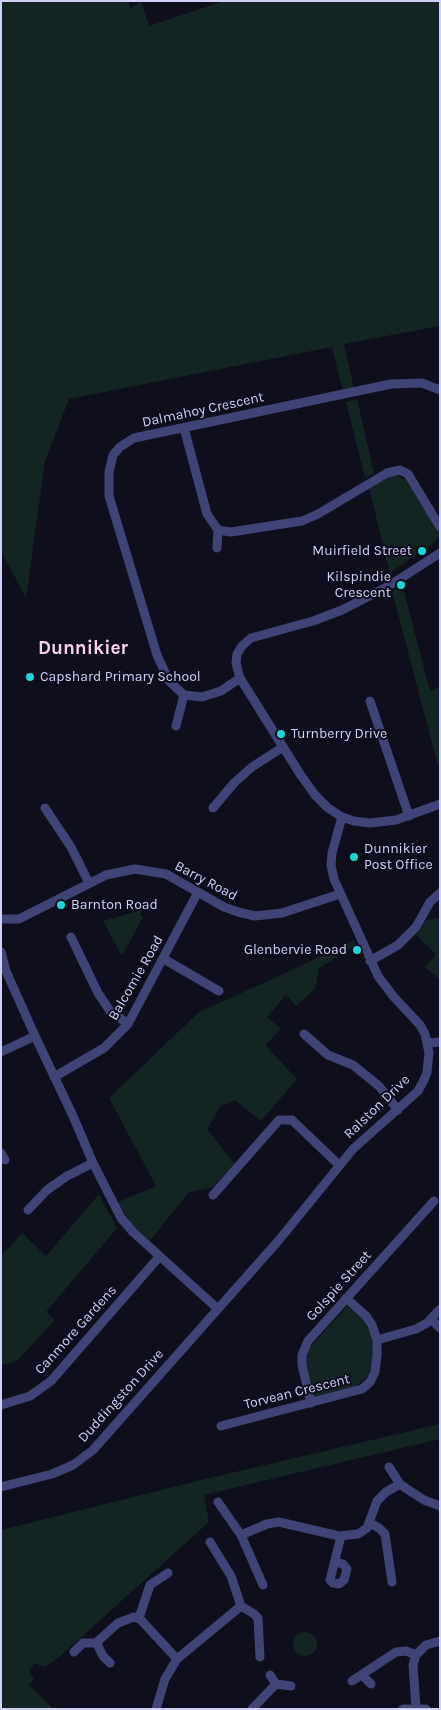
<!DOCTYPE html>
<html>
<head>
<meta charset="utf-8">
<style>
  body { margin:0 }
  #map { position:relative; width:441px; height:1710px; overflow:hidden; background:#0f0e1c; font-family:Karla,sans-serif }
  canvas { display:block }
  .frame { position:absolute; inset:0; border:2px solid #d1d0f8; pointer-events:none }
</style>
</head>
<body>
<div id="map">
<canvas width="441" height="1710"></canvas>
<div class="frame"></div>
</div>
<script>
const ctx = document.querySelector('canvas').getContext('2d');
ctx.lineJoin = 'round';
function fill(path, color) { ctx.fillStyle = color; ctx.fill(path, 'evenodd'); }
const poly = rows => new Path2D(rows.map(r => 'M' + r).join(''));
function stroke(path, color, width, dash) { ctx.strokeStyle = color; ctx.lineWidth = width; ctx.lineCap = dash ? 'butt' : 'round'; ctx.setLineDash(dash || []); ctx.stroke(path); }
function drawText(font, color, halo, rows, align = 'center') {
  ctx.font = font + ' Karla,sans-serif'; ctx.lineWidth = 4; ctx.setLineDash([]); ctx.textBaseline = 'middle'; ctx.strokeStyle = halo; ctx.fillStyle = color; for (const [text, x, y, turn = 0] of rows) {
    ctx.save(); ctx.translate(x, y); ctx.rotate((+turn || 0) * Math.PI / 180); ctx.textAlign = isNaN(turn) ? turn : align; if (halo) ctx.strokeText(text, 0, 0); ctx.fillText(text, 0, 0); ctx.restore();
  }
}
fill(poly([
  [1,1,128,1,130,8,141,2,149,26,224,1,440,1,440,326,344,344,354,389,343,392,332,347,69,399,45,461,26,598,1,551],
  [357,399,374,473,365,478,346,402],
  [390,475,398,476,406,480,440,534,436,541,390,573,369,488],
  [402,584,430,691,440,686,440,765,438,766,392,591],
  [142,910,140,915,143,917,122,956,103,921],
  [437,918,440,921,440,980,425,967,436,954,416,935,427,920],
  [354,940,356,945,319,968,315,989,296,1006,286,995,267,1017,281,1029,265,1045,297,1079,261,1121,235,1100,220,1107,207,1129,235,1164,211,1188,189,1192,149,1242,131,1224,118,1202,156,1186,109,1098,199,1012,277,977],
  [99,1194,117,1228,46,1312,55,1320,17,1361,1,1365,1,1254,9,1248,22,1233,46,1256],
  [347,1306,360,1316,371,1331,374,1363,366,1378,354,1387,315,1398,306,1362,308,1350],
  [440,1424,440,1439,204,1495,209,1522,57,1659,45,1667,35,1663,29,1671,34,1680,29,1685,54,1709,1,1709,1,1530,201,1480],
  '293 1644a12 12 0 1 1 24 0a12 12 0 1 1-24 0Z'
]), '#122523');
stroke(poly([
  [184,428,207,514,218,530,231,532,302,521,318,514,387,473,400,470,408,474,440,527],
  [217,548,218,530],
  [440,553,387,587,342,610,313,621,251,638,242,646,237,654,236,663,240,678,300,774,315,795,328,808,342,817,354,821,370,823,396,820,440,804],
  [240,678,221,691,202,697,184,695,169,681,157,655,109,496,109,472,113,455,120,447,134,438,391,384,422,383,440,390],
  [370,701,409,816],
  [176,726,184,695],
  [45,808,71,847,89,883],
  [213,808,234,783,252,767,283,747],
  [1,919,19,919,106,875,135,869,166,874,224,907,238,912,255,916,282,913,340,894],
  [71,937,98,993,110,1011,128,1024],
  [1,952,6,971,35,1036,73,1116,93,1163,121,1218,133,1232,218,1309],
  [164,959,219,991],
  [370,961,398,945,416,927,430,902,440,893],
  [304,1034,328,1055,353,1065,379,1086,398,1110],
  [427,1043,440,1042],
  [1,1052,35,1036],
  [54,1077,104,1048,128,1024,198,892],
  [1,1153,5,1160],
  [213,1195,279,1120,292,1120,339,1165],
  [28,1210,47,1190,67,1176,93,1163],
  [431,1319,440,1328],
  [377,1340,416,1329,427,1323,440,1309],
  [311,1403,302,1365,302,1355,308,1341,434,1201],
  [1,1405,30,1396,51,1381,159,1257],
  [221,1426,362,1389,370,1382,375,1372,377,1355,377,1340,372,1325,366,1316,346,1298],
  [389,1467,400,1484,410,1491,424,1500,440,1506],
  [1,1487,52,1474,73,1465,93,1450,279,1240,353,1149,418,1091,424,1080,427,1072,429,1053,425,1034,420,1025,393,996,378,976,334,879,331,865,332,853,342,817],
  [218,1502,241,1535,263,1585],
  [370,1523,379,1528,385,1534,392,1582],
  [241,1535,267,1524,279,1522,339,1536,358,1534,367,1528,377,1501,386,1492,400,1484],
  [210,1542,231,1576,241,1606,254,1614,258,1618,260,1657],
  [335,1562,343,1564,347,1569,344,1580,339,1584,333,1583,330,1580,341,1536],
  [139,1618,150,1585,168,1573],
  [74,1652,83,1643,98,1643],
  [416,1655,413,1665,416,1708],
  [110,1663,103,1656,98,1646,98,1641,118,1623,134,1617,140,1619,177,1659],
  [270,1675,276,1684,291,1686],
  [362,1675,371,1684],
  [352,1681,396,1652,406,1651,416,1655,426,1645,440,1641],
  [156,1709,165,1679,177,1659,241,1606],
  [252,1709,276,1684],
  [403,1709,426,1709]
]), '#404375', 9);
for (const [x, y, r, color] of [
  [422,551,5,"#1ed6d6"],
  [401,585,5,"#1ed6d6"],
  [30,677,5,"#1ed6d6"],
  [281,734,5,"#1ed6d6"],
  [354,857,5,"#1ed6d6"],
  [61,905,5,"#1ed6d6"],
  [357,950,5,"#1ed6d6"]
]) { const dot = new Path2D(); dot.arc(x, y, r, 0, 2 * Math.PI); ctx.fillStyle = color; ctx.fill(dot); stroke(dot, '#0f0e1c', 2); }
drawText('14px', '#d1d0f8', '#0f0e1c', [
  ["Dalmahoy Crescent",203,410,-12],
  ["Barry Road",206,881,28],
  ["Balcomie Road",136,978,-60],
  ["Ralston Drive",377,1107,-44],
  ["Golspie Street",339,1286,-48],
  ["Canmore Gardens",76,1330,-48],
  ["Torvean Crescent",297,1392,-14],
  ["Duddingston Drive",121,1396,-48]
]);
drawText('14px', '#d1d0f8', '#0f0e1c', [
  ["Muirfield Street",412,551,"right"],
  ["Kilspindie",391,577,"right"],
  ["Crescent",391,593,"right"],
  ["Capshard Primary School",40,677],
  ["Turnberry Drive",291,734],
  ["Dunnikier",364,849],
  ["Post Office",364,865],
  ["Barnton Road",71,905],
  ["Glenbervie Road",347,950,"right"]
], 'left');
drawText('bold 19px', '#f9d2ee', '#0f0e1c', [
  ["Dunnikier",83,649]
]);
</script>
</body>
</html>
